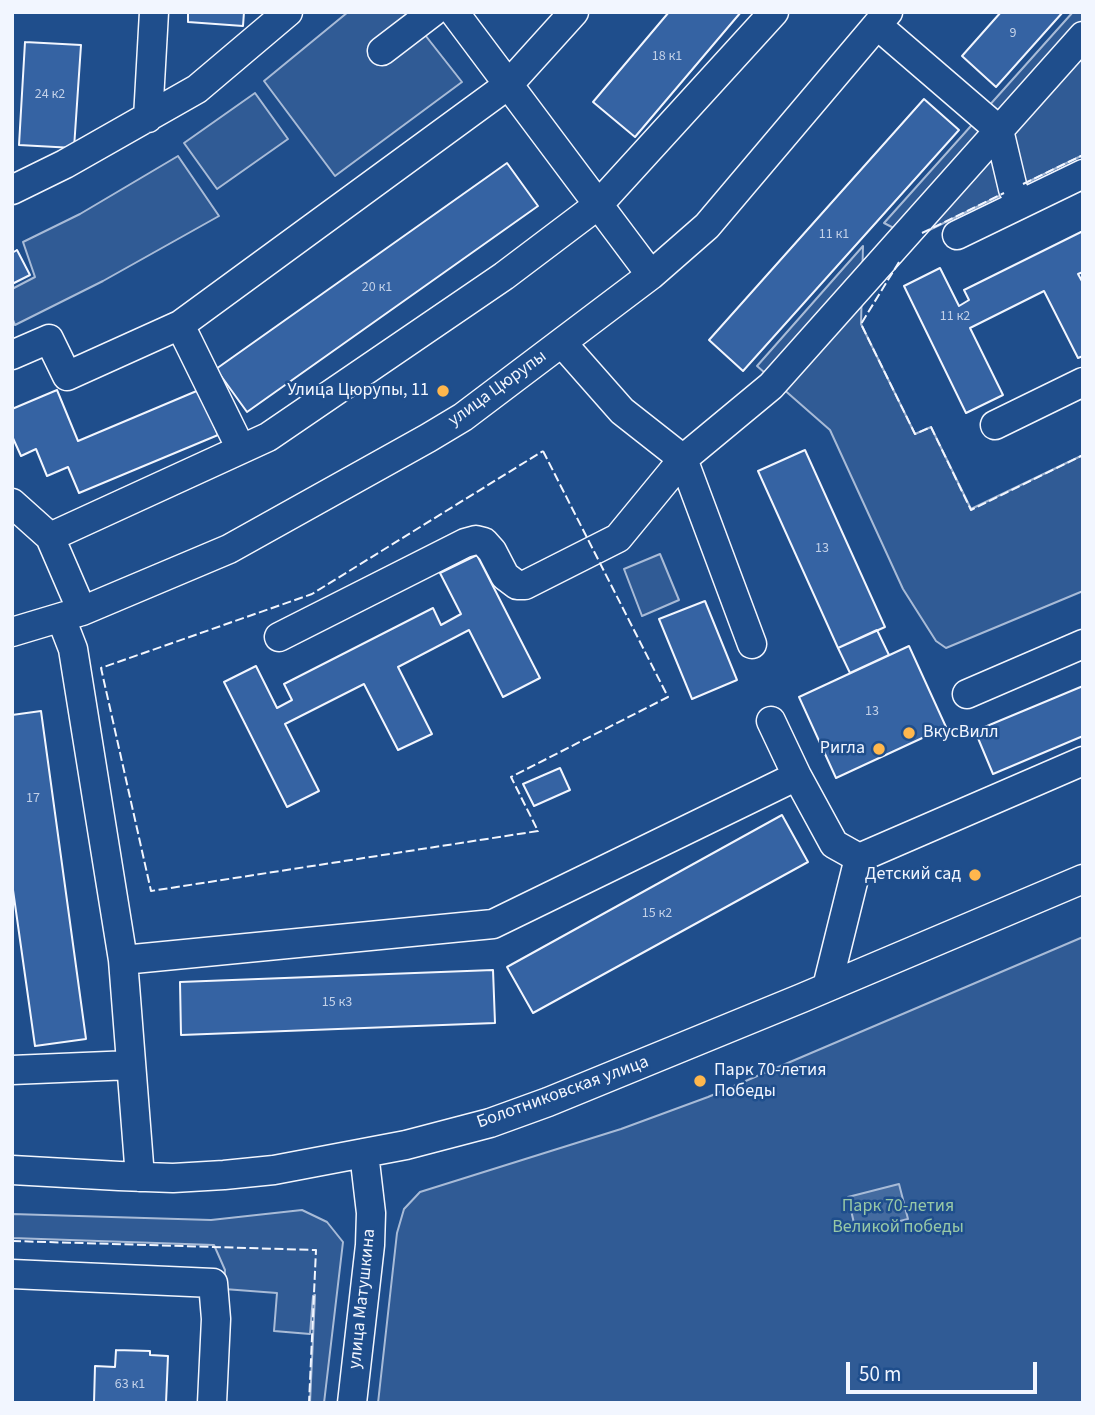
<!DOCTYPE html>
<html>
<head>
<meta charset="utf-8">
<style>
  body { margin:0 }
  #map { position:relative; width:1095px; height:1415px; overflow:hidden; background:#1f4e8c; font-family:"Source Sans 3",sans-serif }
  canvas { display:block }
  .frame { position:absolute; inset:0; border:14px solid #f2f6ff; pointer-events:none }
  .scale { position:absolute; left:846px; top:1362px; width:191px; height:32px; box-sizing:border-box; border:4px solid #f2f6ff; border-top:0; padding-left:9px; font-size:21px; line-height:24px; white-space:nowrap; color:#f2f6ff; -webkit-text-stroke:5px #1f4e8c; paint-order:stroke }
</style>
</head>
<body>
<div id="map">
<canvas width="1095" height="1415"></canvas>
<div class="frame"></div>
<div class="scale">50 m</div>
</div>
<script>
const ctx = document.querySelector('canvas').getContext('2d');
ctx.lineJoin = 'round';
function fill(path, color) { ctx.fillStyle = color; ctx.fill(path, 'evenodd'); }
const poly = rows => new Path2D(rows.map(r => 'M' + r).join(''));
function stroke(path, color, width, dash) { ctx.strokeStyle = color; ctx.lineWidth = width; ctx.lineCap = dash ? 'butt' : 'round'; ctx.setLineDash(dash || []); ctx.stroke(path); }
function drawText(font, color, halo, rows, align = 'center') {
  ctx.font = font + ' "Source Sans 3",sans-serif'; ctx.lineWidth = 5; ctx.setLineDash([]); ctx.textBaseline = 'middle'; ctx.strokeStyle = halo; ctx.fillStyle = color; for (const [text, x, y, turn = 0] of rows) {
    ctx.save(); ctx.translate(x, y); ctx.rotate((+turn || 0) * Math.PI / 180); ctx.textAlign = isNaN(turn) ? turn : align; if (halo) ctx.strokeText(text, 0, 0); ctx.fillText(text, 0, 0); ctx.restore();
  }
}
const built = poly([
  [348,12,407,12,462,82,335,176,264,81,348,12],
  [1073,12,1083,12,1083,155,913,238,884,223,1073,12],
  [255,93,288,139,217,189,184,143,255,93],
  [178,156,219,216,103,281,15,325,12,317,12,289,35,277,23,242,80,214,178,156],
  [863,246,861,324,915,434,931,427,971,509,1083,455,1083,591,946,648,936,641,903,589,830,430,757,366,863,246],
  [660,554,679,600,642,616,624,569,660,554],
  [1083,937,1083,1403,378,1403,397,1233,404,1209,420,1192,621,1129,708,1097,1083,937],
  [302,1210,327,1222,343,1242,324,1403,310,1403,315,1295,313,1296,310,1334,274,1331,277,1293,224,1289,225,1270,214,1245,12,1238,12,1214,211,1220,302,1210]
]);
fill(built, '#305b95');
stroke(built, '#a8bbd7', 2);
const water = poly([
  [899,1184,908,1219,856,1232,848,1197,899,1184]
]);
fill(water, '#446ba0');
stroke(water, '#a8bbd7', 2);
const building = poly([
  [188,12,244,12,243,26,188,22,188,12],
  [669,12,741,12,635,137,593,102,669,12],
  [1001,12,1063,12,996,87,962,56,1001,12],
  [25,42,81,45,74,148,19,145,25,42],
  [924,99,959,130,743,371,709,340,924,99],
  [507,163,538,206,247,412,216,369,507,163],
  [1083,231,1083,272,1078,274,1083,283,1083,356,1078,358,1044,291,970,328,1003,395,966,413,904,286,940,268,959,306,969,300,964,290,1083,231],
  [17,250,30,275,12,284,12,253,17,250],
  [57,390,78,441,199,390,218,435,79,493,68,467,47,476,36,449,21,456,12,436,12,409,57,390],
  [805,450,885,627,838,648,758,471,805,450],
  [477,555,540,678,503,697,469,630,398,667,432,734,398,750,364,684,285,724,319,791,287,807,224,682,256,666,277,708,292,700,284,684,433,608,441,625,461,614,440,573,477,555],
  [705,601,737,680,692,699,659,619,705,601],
  [877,630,889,655,850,673,838,648,877,630],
  [909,646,946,727,836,778,799,697,909,646],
  [1083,686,1083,736,993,774,975,731,1083,686],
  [41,711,86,1039,35,1046,12,883,12,715,41,711],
  [560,768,570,790,534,806,523,784,560,768],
  [782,815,808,862,533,1013,507,967,782,815],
  [493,970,495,1023,181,1035,180,982,493,970],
  [116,1350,150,1351,150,1355,168,1356,166,1403,94,1403,95,1366,115,1367,116,1350]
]);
fill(building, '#3563a3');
stroke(building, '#f2f6ff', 2);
const minor = poly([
  [454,12,651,275],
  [877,25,999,130,1013,189,1021,204],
  [382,51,433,12],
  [148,118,154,12],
  [12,190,65,164,197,89,288,12],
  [957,235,1083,174],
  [180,325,241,449],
  [562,343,622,411,683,459,752,644],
  [12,355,49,339,67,376,180,325,508,85,574,12],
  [995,425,1083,382],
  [12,503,50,537,82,611],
  [50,537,268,437,504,276,598,205,774,12],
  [61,618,73,649,123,960,140,1177],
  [12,632,82,611,229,549,428,438,463,417,651,275,707,226,888,12],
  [279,637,465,543,476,540,484,542,492,551,505,576,517,585,525,585,618,538,683,459,771,386,1083,36],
  [967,694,1083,644],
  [771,721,797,776],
  [123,960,493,924,797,776,834,844,859,858,1083,761],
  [827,987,859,858],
  [12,1070,131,1065],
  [12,1170,119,1176,173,1178,224,1175,274,1170,406,1145,490,1123,548,1102,802,998,1083,879],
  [12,1274,213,1283,216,1319,212,1403],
  [352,1403,370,1245,371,1213,364,1153]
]);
stroke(minor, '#f2f6ff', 31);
stroke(minor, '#1f4e8c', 28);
stroke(poly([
  [1023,184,1083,155],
  [922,233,1004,193],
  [899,262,861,324,915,434,931,427,971,510,1083,455],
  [543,451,668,697,511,777,538,831,151,891,101,668,312,594,543,451],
  [12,1241,316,1250,309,1403]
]), '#f2f6ff', 2, [9, 3.5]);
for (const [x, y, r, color] of [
  [443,391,7,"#ffb74d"],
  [909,733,7,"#ffb74d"],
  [879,749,7,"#ffb74d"],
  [975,875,7,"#ffb74d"],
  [700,1081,7,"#ffb74d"]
]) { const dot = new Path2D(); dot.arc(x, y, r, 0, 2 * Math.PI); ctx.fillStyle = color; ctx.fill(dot); stroke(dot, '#1f4e8c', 2.5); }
drawText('14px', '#c3d1e8', null, [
  ["9",1013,34],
  ["18 к1",667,57],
  ["24 к2",50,95],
  ["11 к1",834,235],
  ["20 к1",377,288],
  ["11 к2",955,317],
  ["13",822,549],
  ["13",872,712],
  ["17",33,799],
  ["15 к2",657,914],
  ["15 к3",337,1003],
  ["63 к1",130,1385]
]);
drawText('18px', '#f2f6ff', '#1f4e8c', [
  ["улица Цюрупы",498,389,-36],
  ["Болотниковская улица",563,1093,-20],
  ["улица Матушкина",363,1299,-84]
]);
drawText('18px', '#f2f6ff', '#1f4e8c', [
  ["Улица Цюрупы, 11",429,391],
  ["ВкусВилл",923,733,"left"],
  ["Ригла",865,749],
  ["Детский сад",961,875],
  ["Парк 70-летия",714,1071,"left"],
  ["Победы",714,1092,"left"]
], 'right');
drawText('18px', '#97c8a6', '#1f4e8c', [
  ["Парк 70-летия",898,1207],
  ["Великой победы",898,1228]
]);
</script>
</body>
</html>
